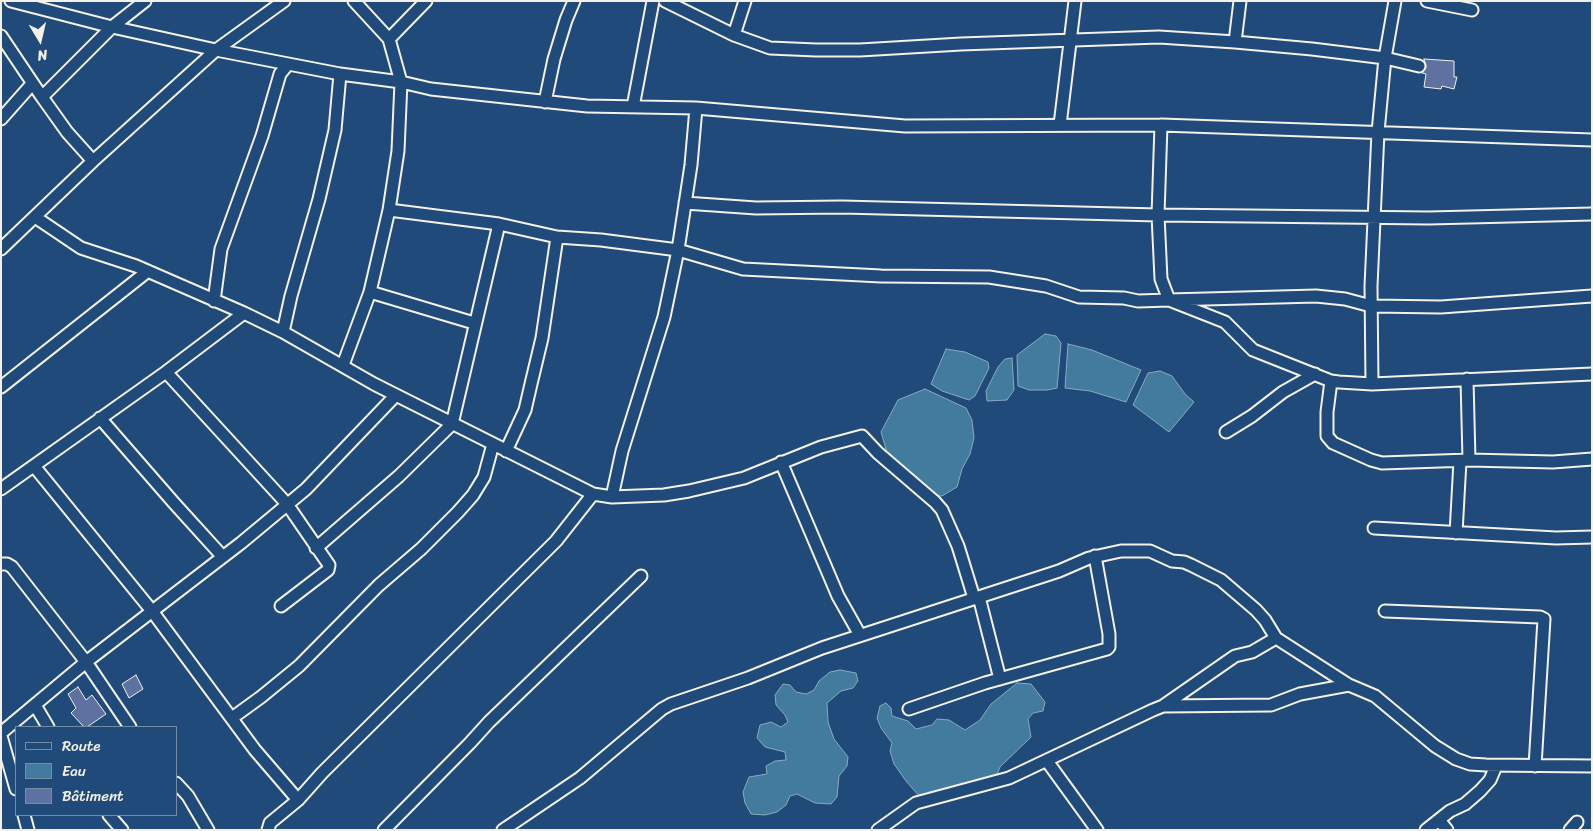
<!DOCTYPE html>
<html>
<head>
<meta charset="utf-8">
<style>
  body { margin:0 }
  #map { position:relative; width:1593px; height:831px; overflow:hidden; background:#1f4a7a; font-family:Sriracha,sans-serif }
  canvas { display:block }
  .frame { position:absolute; inset:0; border:2px solid #f4f1e8; pointer-events:none }
  .legend { position:absolute; left:15px; top:726px; width:162px; height:90px; box-sizing:border-box; background:#1f4a7a; border:1px solid #748da6; margin:0; padding:6px 9px; list-style:none; font-size:15px; color:#f4f1e8 }
  .legend li { display:flex; align-items:center; gap:10px; height:25px }
  .legend b { width:25px; border:1px solid #748da6 }
  .north { position:absolute; left:15px; top:15px; width:50px; height:50px; -webkit-text-stroke:4px #1f4a7a; paint-order:stroke; rotate:171deg; font-size:14px; font-weight:700; line-height:20px; text-align:center; color:#f4f1e8 }
  .north::after { content:''; display:block; margin:auto; width:18px; height:22px; background:#f4f1e8; clip-path:polygon(50% 0,100% 100%,50% 72%,0 100%) }
</style>
</head>
<body>
<div id="map">
<canvas width="1593" height="831"></canvas>
<div class="frame"></div>
<ul class="legend">
<li><b style="height:6px;background:#1f4a7a"></b>Route</li>
<li><b style="height:14px;background:#437b9f"></b>Eau</li>
<li><b style="height:14px;background:#5f71a0"></b>Bâtiment</li>
</ul>
<div class="north">N</div>
</div>
<script>
const ctx = document.querySelector('canvas').getContext('2d');
ctx.lineJoin = 'round';
function fill(path, color) { ctx.fillStyle = color; ctx.fill(path, 'evenodd'); }
const poly = rows => new Path2D(rows.map(r => 'M' + r).join(''));
function stroke(path, color, width, dash) { ctx.strokeStyle = color; ctx.lineWidth = width; ctx.lineCap = dash ? 'butt' : 'round'; ctx.setLineDash(dash || []); ctx.stroke(path); }
const water = poly([
  [1045,334,1056,336,1061,343,1057,388,1047,390,1029,390,1018,386,1017,355,1045,334],
  [1068,344,1092,350,1141,370,1126,402,1090,391,1065,388,1068,344],
  [946,349,965,352,988,362,989,368,975,396,969,400,942,391,931,384,946,349],
  [1012,358,1014,390,1007,400,987,401,986,391,998,367,1005,359,1012,358],
  [1160,371,1172,376,1185,394,1194,402,1169,432,1133,405,1148,373,1160,371],
  [925,389,966,408,972,420,974,438,970,454,962,469,957,487,942,496,926,494,900,474,887,453,881,432,898,400,925,389],
  [840,670,856,673,858,681,853,688,841,691,827,703,828,722,834,739,848,757,847,766,839,776,837,797,831,804,815,803,797,794,790,796,786,805,777,812,765,815,751,814,745,803,743,792,749,777,767,774,766,766,775,761,786,760,785,752,765,747,757,738,760,725,771,722,781,727,788,722,785,715,776,705,775,695,783,684,790,685,796,692,806,694,814,690,819,681,830,672,840,670],
  [1017,683,1031,684,1045,702,1043,711,1033,713,1028,719,1031,737,1000,767,994,782,956,799,942,795,926,804,906,781,894,764,890,751,892,743,881,728,877,718,880,706,886,703,891,708,892,716,908,721,916,729,932,725,937,719,949,720,965,730,980,720,991,704,1017,683]
]);
fill(water, '#437b9f');
stroke(water, '#8aaabc', 1);
const building = poly([
  [1424,59,1454,61,1454,77,1457,77,1454,89,1442,86,1441,89,1424,87,1426,74,1422,73,1426,67,1424,59],
  [136,675,143,689,129,698,122,684,136,675],
  [78,687,86,700,92,695,106,714,87,727,84,727,71,713,76,708,68,694,78,687]
]);
fill(building, '#5f71a0');
stroke(building, '#f4f1e8', 1);
const street = poly([
  [11,1,112,27,216,50,340,74,401,82,431,89,587,106,696,108,905,126,1161,125,1592,140],
  [665,1,734,35,770,48,816,50,860,50,961,44,1159,37,1235,42,1312,49,1385,58,1419,66],
  [1427,1,1472,10],
  [734,35,745,1],
  [1,36,42,97,67,132,93,161],
  [389,39,426,1],
  [1235,42,1240,1],
  [42,97,112,27,145,1],
  [545,102,554,59,566,20,574,1],
  [633,107,653,1],
  [1,119,32,84],
  [1060,125,1075,1],
  [1161,125,1158,215,1161,279,1169,300,1316,296,1345,299,1371,306,1441,307,1592,296],
  [685,203,756,208,842,207,1158,215,1429,218,1592,214],
  [389,210,499,224,557,237,601,240,678,250,743,269,881,276,989,277,1046,286,1079,297,1124,298,1138,301,1169,300,1225,322,1253,350,1331,381,1339,382,1372,384,1592,374],
  [35,217,81,248,136,266,244,313],
  [1,249,93,161,216,50,284,1],
  [370,292,474,323],
  [214,301,221,249,262,136,280,74,288,64],
  [283,332,291,296,319,199,335,130,340,74],
  [343,365,370,292,389,210,398,151,401,82,389,39,354,1],
  [166,372,287,504,329,565,328,570,281,606],
  [1467,379,1469,460],
  [1331,381,1327,412,1327,436,1333,443,1371,460,1382,463,1469,460,1553,462,1592,459],
  [1372,384,1371,286,1378,132,1385,58,1395,1],
  [1,387,148,271],
  [100,418,174,503,223,557],
  [1226,432,1252,416,1283,392,1315,374],
  [506,451,525,410,531,384,542,338,557,237],
  [781,462,838,596,860,635],
  [34,466,152,611,255,750,298,800],
  [1,489,166,372,244,313,283,332,374,384,593,494,612,497,664,495,689,491,744,478,821,447,862,436,878,453,935,502,942,510,958,546,974,598],
  [612,497,622,451,664,317,678,250,691,165,696,108],
  [1374,528,1556,538,1592,537],
  [1456,533,1460,461],
  [316,548,399,476,452,424,499,224],
  [1,564,7,564,12,567,86,662,130,727],
  [979,597,1000,679],
  [1385,611,1540,617,1544,619,1535,766],
  [35,705,48,727],
  [1163,706,1235,656,1252,652,1276,638],
  [909,709,985,683,1107,649,1109,647,1109,634,1095,556],
  [232,718,261,697,299,666,379,585,421,549,458,512,473,495,484,477,493,444],
  [1,733,86,662,241,543,306,489,396,395],
  [1,736,16,789],
  [1047,761,1097,830],
  [176,783,188,796,208,830],
  [24,815,28,830],
  [109,815,122,830],
  [1439,820,1447,830],
  [268,830,270,823,298,800,322,773,556,541,593,494],
  [384,830,470,743,489,722,641,576],
  [503,830,580,778,662,709,671,704,748,678,822,648,1059,571,1089,558,1121,551,1150,551,1172,561,1184,562,1191,565,1221,580,1256,610,1265,620,1276,638,1349,685,1375,696,1435,746,1456,759,1470,764,1486,765,1592,766],
  [878,830,916,803,1009,778,1153,710,1163,706,1271,705,1300,694,1349,685],
  [1426,830,1450,811,1465,804,1480,791,1490,780,1496,766],
  [1570,830,1577,822]
]);
stroke(street, '#f4f1e8', 15);
stroke(street, '#1f4a7a', 11);
</script>
</body>
</html>
